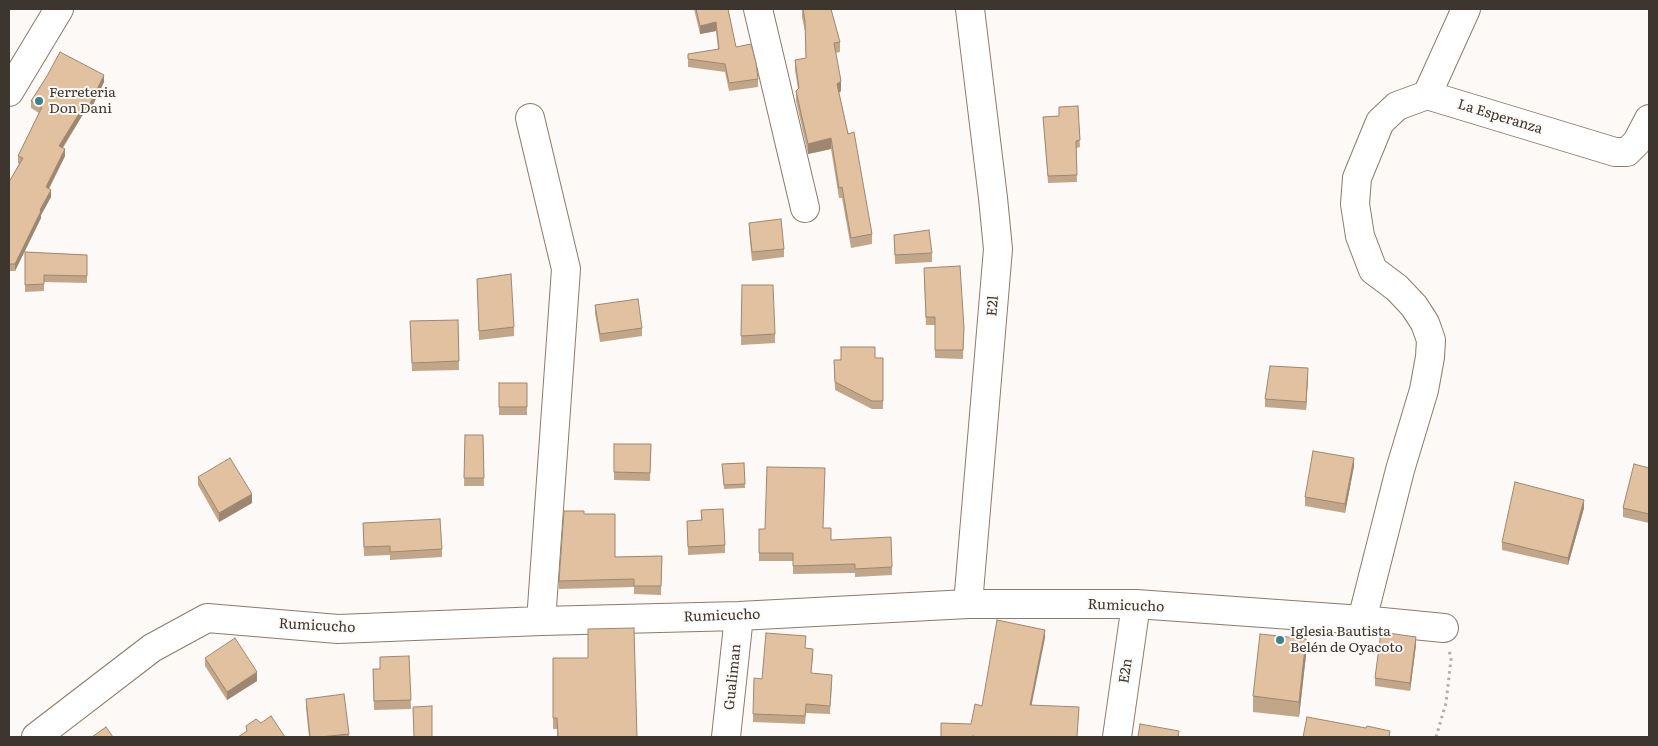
<!DOCTYPE html>
<html>
<head>
<meta charset="utf-8">
<style>
  body { margin:0 }
  #map { position:relative; width:1658px; height:746px; overflow:hidden; background:#fdf9f6; font-family:Literata,serif }
  canvas { display:block }
  .frame { position:absolute; inset:0; border:10px solid #3c362f; pointer-events:none }
</style>
</head>
<body>
<div id="map">
<canvas width="1658" height="746"></canvas>
<div class="frame"></div>
</div>
<script>
const ctx = document.querySelector('canvas').getContext('2d');
ctx.lineJoin = 'round';
const poly = rows => new Path2D(rows.map(r => 'M' + r).join(''));
function stroke(path, color, width, dash) { ctx.strokeStyle = color; ctx.lineWidth = width; ctx.lineCap = dash ? 'butt' : 'round'; ctx.setLineDash(dash || []); ctx.stroke(path); }
function fill(path, color) { ctx.fillStyle = color; ctx.fill(path, 'evenodd'); }
function drawText(font, color, halo, rows, align = 'center') {
  ctx.font = font + ' Literata,serif'; ctx.lineWidth = 4; ctx.setLineDash([]); ctx.textBaseline = 'middle'; ctx.strokeStyle = halo; ctx.fillStyle = color; for (const [text, x, y, turn = 0] of rows) {
    ctx.save(); ctx.translate(x, y); ctx.rotate((+turn || 0) * Math.PI / 180); ctx.textAlign = isNaN(turn) ? turn : align; if (halo) ctx.strokeText(text, 0, 0); ctx.fillText(text, 0, 0); ctx.restore();
  }
}
const minor = poly([
  [758,9,805,208],
  [1466,9,1427,95,1615,152,1627,152,1637,142,1649,119],
  [9,92,59,9],
  [530,118,566,269,541,621],
  [968,604,998,249,993,198,970,9],
  [1362,620,1400,470,1424,390,1430,357,1431,340,1425,323,1414,306,1397,288,1373,270,1360,236,1355,204,1357,178,1380,122,1397,106,1427,95],
  [36,737,152,648,207,618,338,629,541,621,739,616,968,604,1136,604,1362,620,1444,628],
  [726,737,739,616],
  [1117,737,1136,604]
]);
stroke(minor, '#8a7b6c', 30);
stroke(poly([
  [1436,737,1446,703,1451,659,1449,650]
]), '#b2ada8', 3, [2.5, 4]);
stroke(minor, '#fff', 28);
fill(poly([
  [694,9,728,9,736,47,758,79,758,87,729,91,725,72,688,67,688,54,718,49,716,31,700,34],
  [802,9,840,42,840,52,836,53,841,91,839,93,872,234,872,244,851,248,842,198,839,198,831,149,808,154,796,101,796,91,798,89,795,70,795,60,806,58,805,31,802,17],
  [47,76,104,82,89,113,85,111,63,148,65,156,49,189,51,197,41,215,41,218,15,271,9,271,9,182,19,164,18,163,18,156,39,113,31,108,31,101],
  [1078,106,1080,147,1076,148,1077,182,1048,183,1043,117,1059,116],
  [749,223,784,249,784,257,752,261,749,231],
  [894,235,932,253,932,262,895,264],
  [25,252,87,255,87,283,44,282,44,291,25,292],
  [924,276,964,328,963,359,935,358,935,325,926,325],
  [477,279,514,327,514,336,479,340],
  [742,285,775,334,775,343,741,345],
  [595,305,642,328,642,336,600,342,595,313],
  [458,320,459,370,412,371,410,321],
  [883,358,883,409,872,409,835,390,834,360],
  [1308,377,1306,410,1265,407,1265,399],
  [499,383,527,383,527,415,499,415],
  [465,435,483,435,484,486,464,486],
  [614,444,651,444,650,481,614,480],
  [744,463,745,488,724,489,722,464],
  [1354,466,1345,513,1305,506,1305,497],
  [1649,468,1649,523,1623,517,1623,508],
  [198,477,252,503,219,522,198,485],
  [1584,508,1568,565,1502,550,1502,542],
  [701,510,725,545,725,553,688,555,687,521,701,520],
  [584,514,615,557,662,556,661,595,634,594,634,587,559,589,559,581],
  [363,523,442,549,442,557,390,560,390,555,364,556],
  [824,528,831,540,892,567,892,575,855,577,855,573,793,574,793,561,759,561,759,529],
  [1416,645,1410,691,1375,686,1375,678],
  [805,648,813,657,811,673,832,683,830,714,806,713,805,724,753,722,753,714,762,679],
  [1306,655,1299,717,1253,712,1253,696],
  [409,656,411,709,374,710,373,669,380,669],
  [205,658,257,681,227,700,205,666],
  [553,658,637,737,557,737,557,729,553,729],
  [306,699,349,734,349,737,309,737,306,708]
]), '#c2a68a');
fill(poly([
  [716,22,716,31,700,34,700,26],
  [104,75,104,82,89,113,89,106],
  [841,81,841,91,837,94,837,84],
  [85,104,85,111,59,153,59,146],
  [831,138,831,149,808,154,808,144],
  [65,149,65,156,46,194,46,187],
  [51,190,51,197,41,215,41,218,15,271,15,264,40,210],
  [1308,368,1308,377,1306,410,1306,402],
  [1354,458,1354,466,1345,513,1345,504],
  [252,494,252,503,219,522,219,513],
  [1584,500,1584,508,1568,565,1568,558],
  [1045,630,1045,638,1030,713,1030,705],
  [1416,637,1416,645,1410,691,1410,683],
  [1306,639,1306,655,1299,717,1299,702],
  [257,672,257,681,227,700,227,692]
]), '#9e8770');
const building = poly([
  [696,9,728,9,736,47,751,44,756,63,758,79,729,83,725,64,688,59,688,54,719,49,716,22,700,26,696,9],
  [803,9,831,9,840,42,834,43,841,81,837,84,848,134,854,132,872,234,851,238,842,187,839,188,831,138,808,144,796,91,799,88,795,60,806,58,805,21,803,9],
  [60,52,104,75,89,106,85,104,59,146,65,149,46,187,51,190,40,210,41,211,15,264,9,264,9,182,23,158,18,156,42,107,31,101,47,76,60,52],
  [1078,106,1080,140,1076,141,1077,175,1048,176,1043,117,1059,116,1059,107,1078,106],
  [781,219,784,249,752,252,749,223,781,219],
  [929,230,932,253,895,255,894,235,929,230],
  [25,252,87,255,87,276,44,275,44,284,25,285,25,252],
  [960,266,964,328,963,350,935,350,935,317,926,317,924,268,960,266],
  [511,274,514,327,479,331,477,279,511,274],
  [742,285,773,285,775,334,741,336,742,285],
  [638,299,642,328,600,334,595,305,638,299],
  [458,320,459,361,412,363,410,321,458,320],
  [841,347,875,347,875,358,883,358,883,401,872,401,835,382,834,360,841,360,841,347],
  [1270,366,1308,368,1306,402,1265,399,1270,366],
  [499,383,527,383,527,407,499,407,499,383],
  [465,435,483,435,484,478,464,478,465,435],
  [614,444,651,444,650,473,614,472,614,444],
  [1313,451,1354,458,1345,504,1305,497,1313,451],
  [230,458,252,494,219,513,198,477,230,458],
  [744,463,745,484,724,485,722,464,744,463],
  [1634,464,1649,468,1649,514,1623,508,1634,464],
  [767,467,825,468,823,528,831,528,831,540,891,537,892,567,855,569,855,564,793,566,793,553,759,553,759,529,765,529,767,467],
  [1515,482,1584,500,1568,558,1502,542,1515,482],
  [723,509,725,545,688,547,687,521,702,520,701,510,723,509],
  [564,511,584,511,584,514,615,514,615,557,662,556,661,586,634,586,634,579,559,581,564,511],
  [440,519,442,549,390,552,390,546,364,547,363,523,440,519],
  [997,620,1045,630,1030,705,1079,707,1077,737,978,737,972,736,971,737,941,737,941,723,971,724,975,704,982,706,997,620],
  [634,628,637,737,558,737,557,718,553,718,553,658,588,658,588,629,634,628],
  [1381,632,1416,637,1410,683,1375,678,1381,632],
  [766,633,806,636,805,648,813,649,811,673,832,675,830,706,806,704,805,716,753,714,754,678,762,679,766,633],
  [1260,634,1306,639,1299,702,1253,696,1260,634],
  [235,638,257,672,227,692,205,658,235,638],
  [409,656,411,700,374,701,373,669,380,669,380,657,409,656],
  [344,694,349,734,320,737,310,737,306,699,344,694],
  [432,706,432,737,414,737,413,707,432,706],
  [271,716,285,737,238,737,247,731,246,726,256,719,261,723,271,716],
  [1307,717,1366,728,1367,726,1390,731,1389,737,1303,737,1307,717],
  [1140,724,1179,731,1178,737,1138,737,1140,724],
  [106,727,113,737,92,737,106,727]
]);
fill(building, '#e1c1a0');
stroke(building, '#9e8770', 1);
for (const [x, y, r, color] of [
  [39,101,5,"#3b838a"],
  [1280,640,5,"#3b838a"]
]) { const dot = new Path2D(); dot.arc(x, y, r, 0, 2 * Math.PI); ctx.fillStyle = color; ctx.fill(dot); stroke(dot, '#fdf9f6', 2); }
drawText('14px', '#3c362f', '#fdf9f6', [
  ["Ferreteria",49,93],
  ["Don Dani",49,109],
  ["Iglesia Bautista",1290,632],
  ["Belén de Oyacoto",1290,648]
], 'left');
drawText('14px', '#3c362f', '#fdf9f6', [
  ["La Esperanza",1500,117,17],
  ["E2l",993,306,-85],
  ["Rumicucho",1126,606,2],
  ["Rumicucho",722,616,-2],
  ["Rumicucho",317,626,3],
  ["E2n",1126,671,-82],
  ["Gualiman",733,677,-84]
]);
</script>
</body>
</html>
